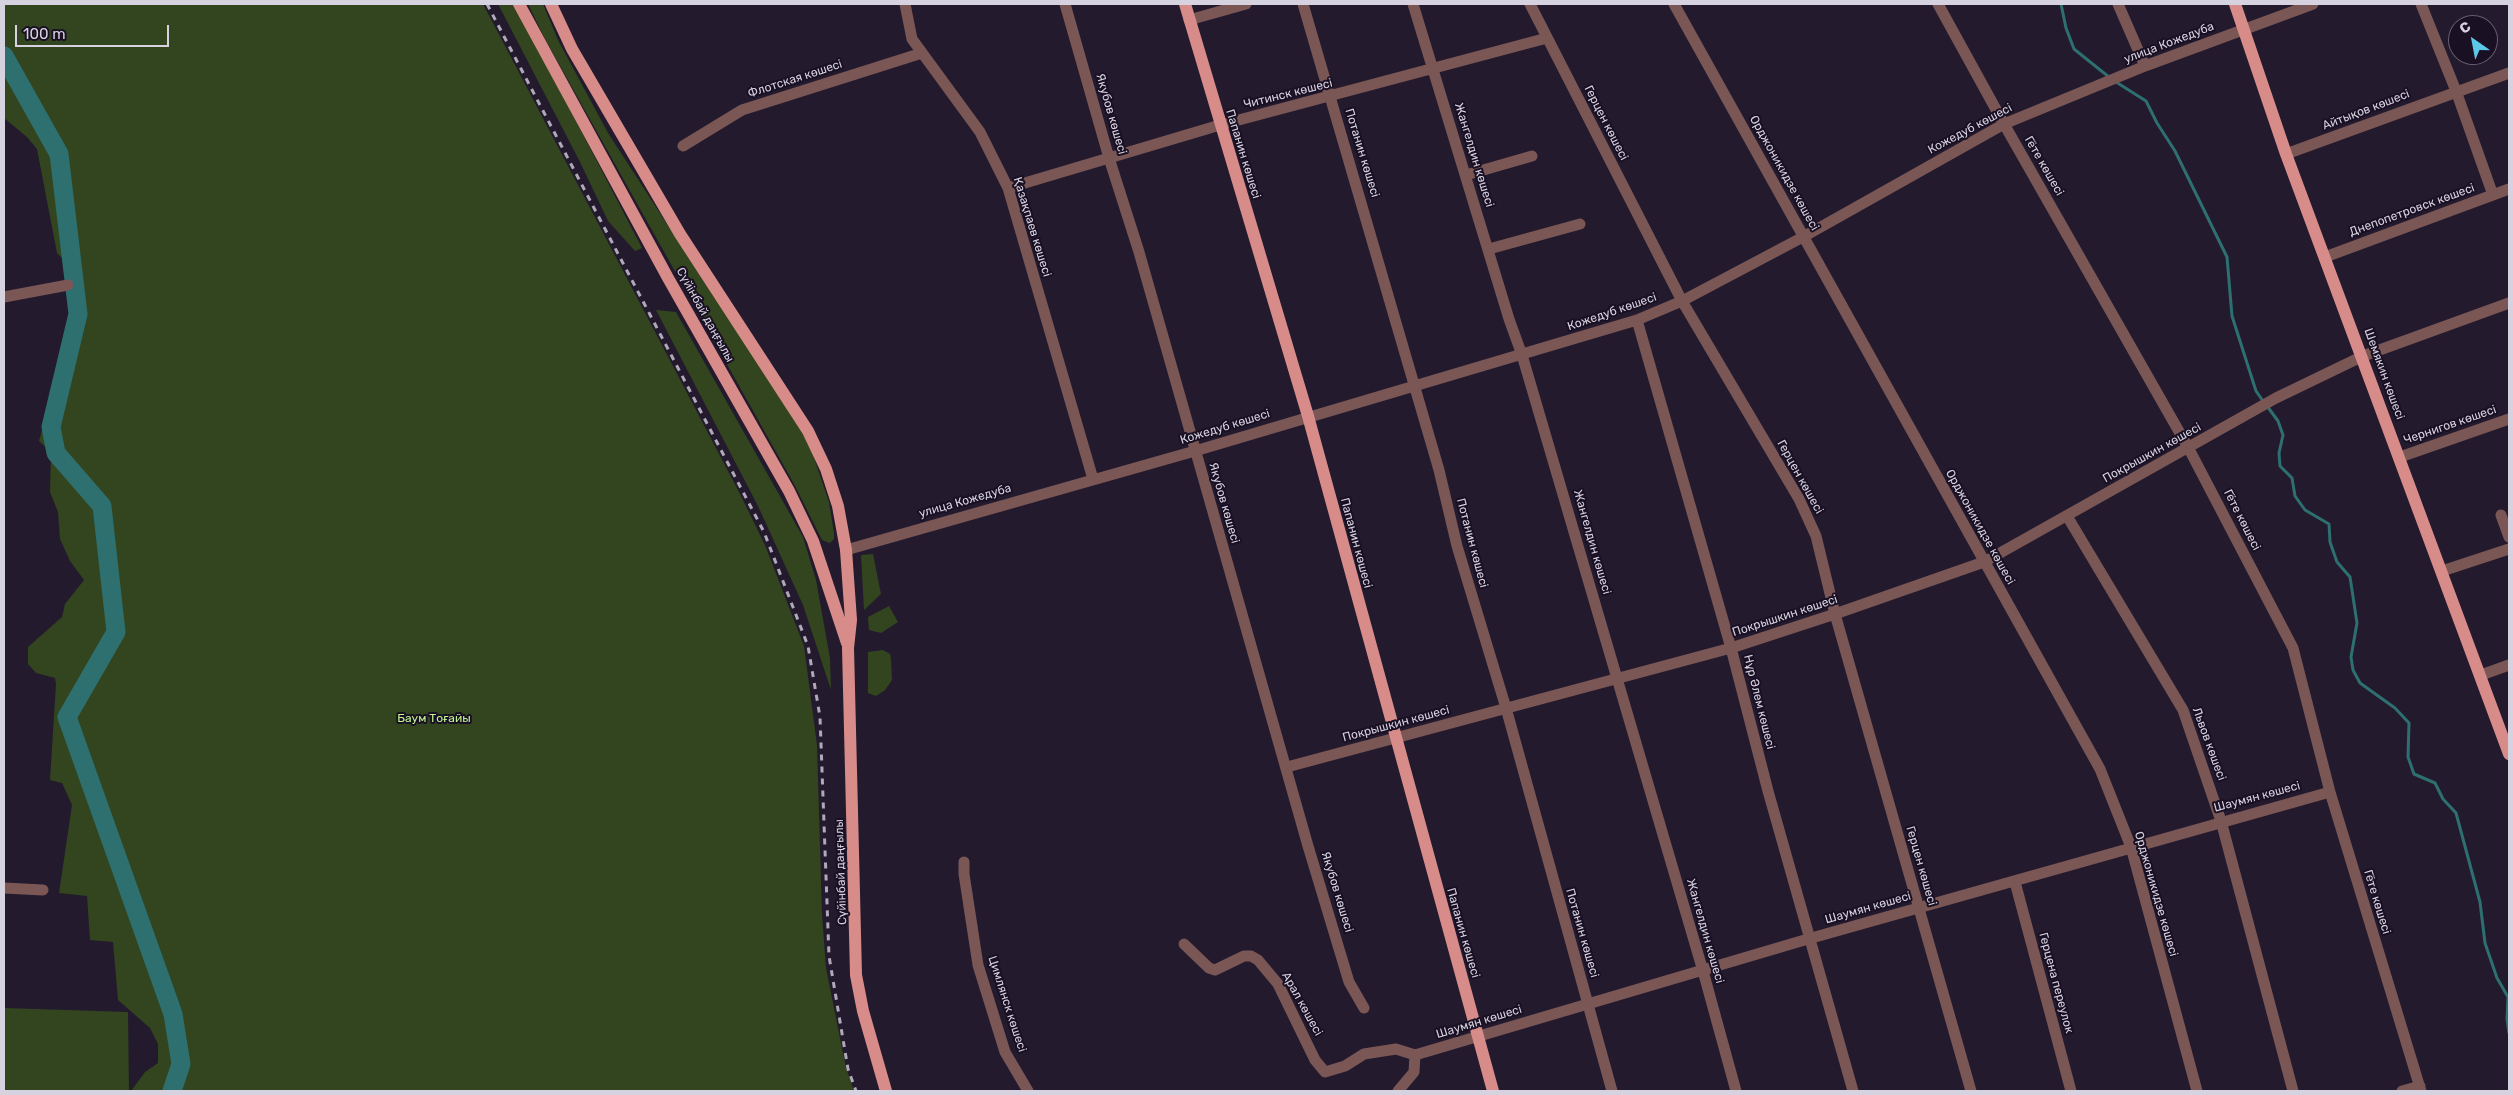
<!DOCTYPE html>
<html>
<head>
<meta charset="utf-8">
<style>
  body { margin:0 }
  #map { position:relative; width:2513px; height:1095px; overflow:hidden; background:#231a2e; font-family:Rubik,sans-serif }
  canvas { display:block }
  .frame { position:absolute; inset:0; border:5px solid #d7d2e0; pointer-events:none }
  .north { position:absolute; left:2448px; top:15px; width:50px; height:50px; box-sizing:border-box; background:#191024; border:1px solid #655e6f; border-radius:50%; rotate:327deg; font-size:14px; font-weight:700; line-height:20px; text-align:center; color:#d7d2e0 }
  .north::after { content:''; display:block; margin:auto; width:18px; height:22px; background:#5dc7e8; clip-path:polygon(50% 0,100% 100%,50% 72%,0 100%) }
  .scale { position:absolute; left:15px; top:25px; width:154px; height:22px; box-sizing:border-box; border:2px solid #d7d2e0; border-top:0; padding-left:6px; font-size:15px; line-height:18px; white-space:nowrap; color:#d7d2e0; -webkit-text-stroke:4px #191024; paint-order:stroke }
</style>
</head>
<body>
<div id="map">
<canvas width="2513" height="1095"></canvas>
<div class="frame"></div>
<div class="north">С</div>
<div class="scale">100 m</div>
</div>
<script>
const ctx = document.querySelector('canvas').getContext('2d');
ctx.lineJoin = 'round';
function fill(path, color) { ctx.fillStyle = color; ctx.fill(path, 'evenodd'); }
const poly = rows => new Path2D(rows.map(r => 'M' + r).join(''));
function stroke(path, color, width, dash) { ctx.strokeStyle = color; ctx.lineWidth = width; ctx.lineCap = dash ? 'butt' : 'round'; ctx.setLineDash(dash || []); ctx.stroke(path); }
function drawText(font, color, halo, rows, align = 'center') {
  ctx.font = font + ' Rubik,sans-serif'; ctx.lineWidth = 4; ctx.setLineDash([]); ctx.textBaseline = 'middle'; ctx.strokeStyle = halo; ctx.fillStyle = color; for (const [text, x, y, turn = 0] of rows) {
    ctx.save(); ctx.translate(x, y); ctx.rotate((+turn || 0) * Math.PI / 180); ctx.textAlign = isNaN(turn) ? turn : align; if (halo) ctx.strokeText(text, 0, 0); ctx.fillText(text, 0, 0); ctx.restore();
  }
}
fill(poly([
  [4,4,483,4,739,492,765,545,804,646,817,745,822,914,826,968,846,1068,854,1091,131,1091,145,1072,158,1063,158,1044,150,1028,118,1000,113,942,90,940,87,896,59,893,72,805,62,783,50,780,56,684,55,678,36,673,28,664,28,647,62,617,65,604,84,580,70,561,60,539,58,512,50,492,51,452,39,441,65,348,74,333,78,314,76,272,57,253,37,149,27,137,4,118],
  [498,4,515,4,642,248,635,251,608,221,580,162],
  [528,4,543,4,558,40,608,133,809,443,829,502,834,533,834,539,830,543,822,540,794,484,545,39],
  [656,310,676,312,803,537,816,580,830,658,831,690,803,605,758,506],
  [873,554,881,594,864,610,861,555],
  [889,606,898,622,881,633,869,630,868,617],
  [883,650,890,654,891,659,892,680,885,690,876,696,868,693,868,652],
  [4,1008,128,1012,129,1091,4,1091]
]), '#32451e');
stroke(poly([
  [2061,4,2066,28,2074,49,2109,77],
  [2116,82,2146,101,2157,123,2175,151,2227,257,2232,316,2256,391,2263,401],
  [2267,406,2278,421,2283,435,2279,453,2280,466,2292,478,2295,496,2305,510,2329,524,2330,542,2337,562,2350,577,2357,623,2351,657,2353,670,2360,683,2395,708,2409,723,2408,757,2414,774,2435,783,2443,799,2456,813,2480,902,2485,943,2497,978,2508,997,2507,1019,2509,1033]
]), '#2e6f70', 3);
stroke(poly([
  [4,56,59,154,78,314,51,427,56,453,102,506,116,632,67,717,173,1014,181,1064,172,1091]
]), '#2e6f70', 19);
stroke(poly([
  [905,4,912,39,980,132,1008,188,1093,479],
  [1065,4,1109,158,1139,252,1308,846,1349,982,1364,1008],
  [1303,4,1439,470,1457,546,1506,708,1612,1091],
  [1413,4,1509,319,1522,355,1703,971,1736,1091],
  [1530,4,1682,301,1799,499,1816,536,1835,614,1971,1091],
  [1674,4,2100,769,2131,847,2197,1091],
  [1938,4,2004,124,2189,449,2293,648,2330,792,2421,1091],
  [2118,4,2145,66],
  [2421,4,2456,91,2493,195],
  [1189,20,1246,4],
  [683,146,742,110,922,53],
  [2286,154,2509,73],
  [1466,175,1532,156],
  [1008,188,1220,125,1547,38],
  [1489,249,1580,224],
  [2325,257,2509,189],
  [4,297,68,285],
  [1637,320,1731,648,1768,791,1853,1091],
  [2400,457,2509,419],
  [2501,515,2509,537],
  [2067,516,2183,710,2221,821,2293,1091],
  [846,550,1195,451,1637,320,1682,301,1803,237,2004,124,2145,66,2313,4],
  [2442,571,2509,549],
  [2481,675,2509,665],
  [1287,767,1731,648,1835,614,1984,562,2276,398,2363,356,2509,303],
  [964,862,964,874,978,965,1005,1052,1028,1091],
  [2015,882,2071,1091],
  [4,888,43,890],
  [1184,944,1209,968,1215,970,1244,956,1251,956,1258,960,1278,984,1315,1060,1325,1072,1345,1066,1364,1054,1396,1049,1415,1055],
  [1415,1055,1808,939,2330,792],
  [1398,1091,1414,1072,1415,1055],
  [2402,1091,2420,1086]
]), '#7a5655', 11);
stroke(poly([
  [519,4,668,278,789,491,813,541,847,643],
  [551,4,572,49,680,234,808,431,826,469,838,506,846,550,851,620,848,648,856,975,863,1011,886,1091],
  [1185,4,1308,416,1493,1091],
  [2235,4,2286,154,2509,754]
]), '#d88c8a', 12);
stroke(poly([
  [487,4,764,532,808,646,820,717,829,956,848,1069,856,1091]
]), '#afa9b9', 3, [6, 6]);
drawText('12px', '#d7d2e0', '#191024', [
  ["улица Кожедуба",2169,43,-21],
  ["Флотская көшесі",795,79,-18],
  ["Читинск көшесі",1288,94,-14],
  ["Айтықов көшесі",2366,110,-21],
  ["Якубов көшесі",1111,114,74],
  ["Герцен көшесі",1606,123,63],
  ["Кожедуб көшесі",1970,129,-28],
  ["Потанин көшесі",1362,153,73],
  ["Папанин көшесі",1243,154,73],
  ["Жангелдин көшесі",1474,155,73],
  ["Гёте көшесі",2044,166,60],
  ["Орджоникидзе көшесі",1784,173,61],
  ["Днепопетровск көшесі",2412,210,-20],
  ["Қазақпаев көшесі",1032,227,73],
  ["Кожедуб көшесі",1612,312,-19],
  ["Сүйінбай даңғылы",705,315,61],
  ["Шемякин көшесі",2384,374,70],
  ["Чернигов көшесі",2450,425,-19],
  ["Кожедуб көшесі",1225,427,-17],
  ["Покрышкин көшесі",2152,453,-29],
  ["Герцен көшесі",1800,477,61],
  ["улица Кожедуба",965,501,-16],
  ["Якубов көшесі",1224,503,74],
  ["Гёте көшесі",2242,520,63],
  ["Орджоникидзе көшесі",1980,527,61],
  ["Жангелдин көшесі",1592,542,74],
  ["Папанин көшесі",1356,543,75],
  ["Потанин көшесі",1472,543,75],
  ["Покрышкин көшесі",1785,616,-18],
  ["Нұр Әлем көшесі",1759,702,76],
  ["Покрышкин көшесі",1396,724,-15],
  ["Львов көшесі",2209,744,70],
  ["Шаумян көшесі",2257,797,-15],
  ["Герцен көшесі",1921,866,74],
  ["Сүйінбай даңғылы",841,872,-92],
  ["Якубов көшесі",1337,892,73],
  ["Орджоникидзе көшесі",2156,894,74],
  ["Гёте көшесі",2377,902,73],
  ["Шаумян көшесі",1868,908,-16],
  ["Жангелдин көшесі",1705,931,74],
  ["Папанин көшесі",1463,933,74],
  ["Потанин көшесі",1582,933,74],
  ["Герцена переулок",2056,983,75],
  ["Цимлянск көшесі",1007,1004,72],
  ["Арал көшесі",1302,1004,61],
  ["Шаумян көшесі",1479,1022,-17]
]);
drawText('12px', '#c0f48f', '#191024', [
  ["Баум Тоғайы",434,719]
]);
</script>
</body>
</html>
